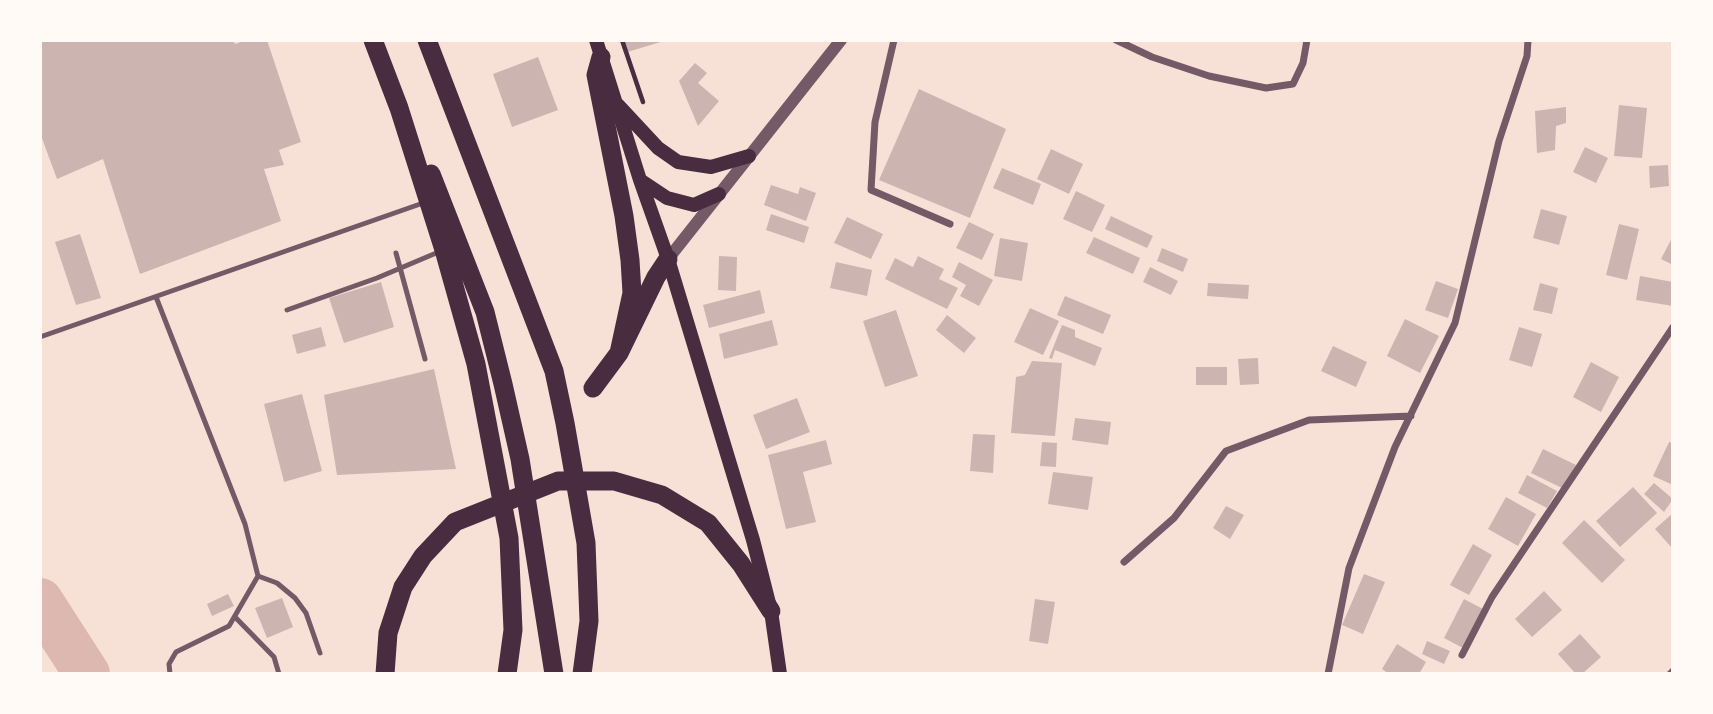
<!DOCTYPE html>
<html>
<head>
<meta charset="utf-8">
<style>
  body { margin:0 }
  #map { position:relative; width:1713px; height:714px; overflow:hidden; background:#f7e1d7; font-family:Manrope,sans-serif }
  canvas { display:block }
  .frame { position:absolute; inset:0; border:42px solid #fffaf5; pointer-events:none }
</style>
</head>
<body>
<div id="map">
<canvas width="1713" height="714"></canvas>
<div class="frame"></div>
</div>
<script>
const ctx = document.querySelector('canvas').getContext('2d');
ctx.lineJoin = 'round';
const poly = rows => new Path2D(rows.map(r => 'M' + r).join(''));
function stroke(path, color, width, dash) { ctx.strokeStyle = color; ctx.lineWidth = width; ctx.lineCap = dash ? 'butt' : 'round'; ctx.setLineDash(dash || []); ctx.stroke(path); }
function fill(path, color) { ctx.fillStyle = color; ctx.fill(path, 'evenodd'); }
stroke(poly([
  [40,601,87,674]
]), '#dcb8b0', 46);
fill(poly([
  [40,40,233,40,235,44,246,40,267,40,301,142,279,150,284,165,264,169,281,221,140,274,103,159,57,179,40,133],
  [620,40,664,40,664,41,624,53],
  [538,57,558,110,512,127,493,74],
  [695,63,707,73,698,83,719,101,698,126,679,81],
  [919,89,1006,129,970,218,879,180],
  [1619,105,1647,108,1642,158,1614,156],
  [1566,107,1566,123,1556,126,1555,150,1537,153,1535,111],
  [1585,147,1608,158,1596,183,1573,172],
  [1051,149,1083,164,1069,194,1037,179],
  [1668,165,1669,186,1650,188,1649,166],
  [1002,168,1041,184,1033,205,993,188],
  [771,185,798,194,800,187,816,193,806,221,764,205],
  [1076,191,1105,205,1092,232,1063,219],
  [1541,209,1567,216,1559,245,1533,238],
  [771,214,809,227,804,243,766,230],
  [1111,216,1153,236,1147,248,1105,229],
  [847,217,883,234,871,259,834,243],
  [969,222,994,234,982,260,956,248],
  [1619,224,1639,229,1627,280,1606,275],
  [80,234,101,298,76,305,55,242],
  [1673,236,1673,265,1661,259],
  [1094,237,1140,258,1133,274,1086,253],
  [1000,238,1028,243,1022,281,994,276],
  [1162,248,1188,259,1183,272,1157,261],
  [719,256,737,257,736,291,718,290],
  [918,256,944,269,939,279,958,288,947,309,885,279,895,258,913,267],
  [836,262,872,270,867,296,830,288],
  [959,262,993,280,979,306,960,296,966,285,952,277],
  [1150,267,1178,281,1171,295,1143,282],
  [1640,276,1673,282,1673,306,1636,300],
  [1436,281,1458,289,1448,318,1425,310],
  [381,282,394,327,344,343,329,298],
  [1208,283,1249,285,1248,299,1207,296],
  [1540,283,1558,288,1552,314,1533,310],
  [760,290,765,313,709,328,703,305],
  [1065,296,1111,315,1103,334,1057,315],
  [1030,308,1059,321,1043,355,1014,342],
  [896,310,918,376,885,387,863,321],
  [947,315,976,338,964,353,936,330],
  [1405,319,1439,336,1420,373,1387,356],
  [772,320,778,345,724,359,719,334],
  [1062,325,1075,330,1075,337,1102,348,1095,366,1055,350,1052,359,1049,358],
  [321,327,326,346,297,354,292,335],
  [1519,327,1542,334,1532,367,1509,360],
  [1333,346,1367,362,1356,387,1321,371],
  [1258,358,1259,384,1240,385,1238,359],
  [1032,361,1062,363,1055,436,1011,433,1016,377,1025,375],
  [1591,362,1619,377,1601,412,1573,397],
  [1196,367,1227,367,1227,385,1196,385],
  [434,369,456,469,337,475,324,395],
  [302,394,322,471,284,482,264,404],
  [797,398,810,432,766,449,753,415],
  [1075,418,1111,422,1108,445,1072,440],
  [973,434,995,435,993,473,970,471],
  [826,440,832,464,803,472,816,522,786,529,768,455],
  [1042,442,1057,443,1056,467,1040,466],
  [1669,442,1673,443,1673,485,1653,476],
  [1543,449,1576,465,1564,489,1531,473],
  [1053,472,1093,477,1088,510,1048,504],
  [1527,475,1557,491,1547,508,1518,493],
  [1654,483,1673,499,1664,512,1644,494],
  [1633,487,1657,513,1620,547,1596,521],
  [1506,497,1536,514,1518,546,1488,529],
  [1226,506,1244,515,1230,539,1213,528],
  [1673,513,1673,549,1655,529],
  [1584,520,1625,560,1602,583,1562,543],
  [1473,544,1492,555,1469,595,1450,585],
  [1364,574,1385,582,1363,634,1342,625],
  [1544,591,1562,610,1532,637,1515,619],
  [228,594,234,606,212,616,207,604],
  [282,598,293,627,267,638,255,608],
  [1035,599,1055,602,1048,644,1029,641],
  [1464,599,1483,609,1463,648,1444,638],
  [1580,634,1601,657,1582,674,1576,674,1558,654],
  [1427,641,1450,651,1444,664,1422,654],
  [1397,644,1426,662,1419,674,1389,674,1382,669]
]), '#ccb4b1');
stroke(poly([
  [622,40,643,102]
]), '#4a2c40', 4.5);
stroke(poly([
  [396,253,425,359],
  [156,297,245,524,258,576,277,583,295,598,306,613,320,653],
  [287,310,377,278,441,251],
  [40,337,426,202],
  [235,617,274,657,279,674],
  [170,674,169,664,176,652,229,626,258,576]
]), '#755966', 5);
stroke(poly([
  [894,40,875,122,871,190,950,224],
  [1116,40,1152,57,1209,76,1266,88,1293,84,1303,63,1307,40],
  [1124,562,1174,518,1226,451,1309,420,1411,416],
  [1462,655,1492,597,1673,327],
  [1328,674,1349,568,1395,447,1455,323,1499,141,1527,56,1528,40],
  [1670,674,1673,671]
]), '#755966', 7);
stroke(poly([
  [668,259,841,40]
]), '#755966', 12);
stroke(poly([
  [596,40,640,180,668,259,753,540,771,611,780,674],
  [618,105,658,148,678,162,711,167,749,156],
  [640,180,667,198,694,205,719,194]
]), '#4a2c40', 14);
stroke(poly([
  [373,40,399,108,444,250,476,364,509,538,513,630,507,674],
  [427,40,554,371,565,423,586,543,589,621,582,674],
  [601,57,596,75,624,216,630,260,632,293,619,353],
  [431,174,485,312,503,384,520,459,554,674],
  [593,388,619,353,656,277,668,259],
  [385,674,388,633,403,587,423,556,455,522,558,481,614,481,662,495,708,523,741,564,771,611]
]), '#4a2c40', 19);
</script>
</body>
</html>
